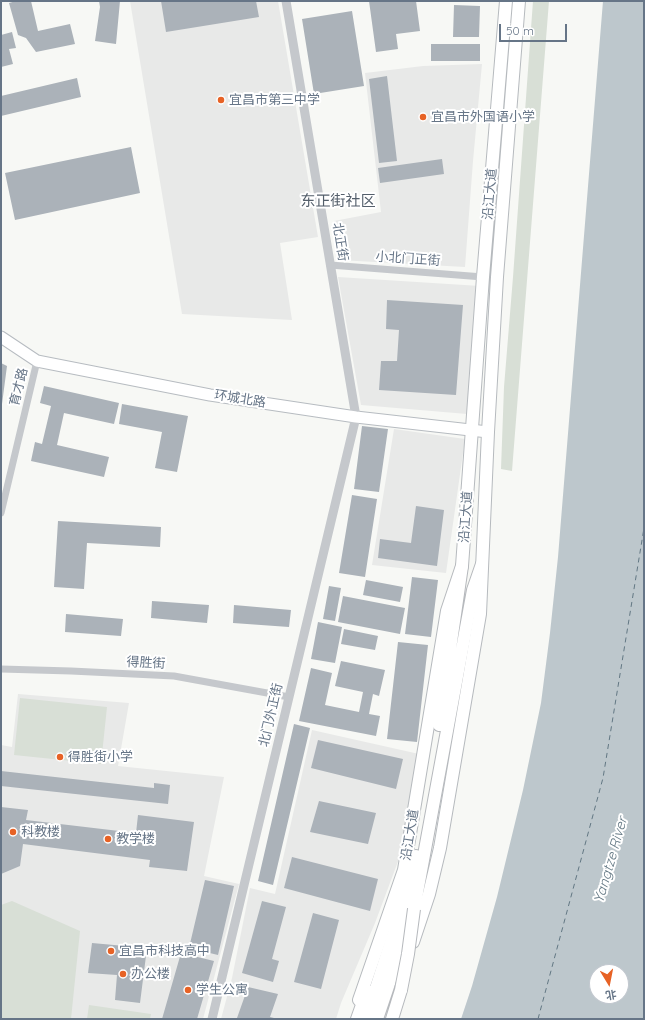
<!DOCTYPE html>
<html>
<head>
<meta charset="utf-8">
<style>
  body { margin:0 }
  #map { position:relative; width:645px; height:1020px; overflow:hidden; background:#f7f8f5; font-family:Quicksand,"Noto Sans SC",sans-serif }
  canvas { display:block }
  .frame { position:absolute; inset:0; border:2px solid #667587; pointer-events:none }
  .north { position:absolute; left:589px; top:964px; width:40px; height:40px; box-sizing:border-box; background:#fff; border:1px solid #c2c8cf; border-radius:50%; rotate:170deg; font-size:11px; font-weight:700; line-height:16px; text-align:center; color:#667587 }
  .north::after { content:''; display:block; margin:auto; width:14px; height:18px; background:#e76225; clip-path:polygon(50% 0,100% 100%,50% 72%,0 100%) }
  .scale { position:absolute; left:499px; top:24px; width:68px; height:18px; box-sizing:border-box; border:2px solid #667587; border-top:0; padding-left:5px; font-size:12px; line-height:14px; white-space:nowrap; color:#667587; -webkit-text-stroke:3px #fff; paint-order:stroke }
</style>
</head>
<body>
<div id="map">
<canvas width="645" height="1020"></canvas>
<div class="frame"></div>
<div class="north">北</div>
<div class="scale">50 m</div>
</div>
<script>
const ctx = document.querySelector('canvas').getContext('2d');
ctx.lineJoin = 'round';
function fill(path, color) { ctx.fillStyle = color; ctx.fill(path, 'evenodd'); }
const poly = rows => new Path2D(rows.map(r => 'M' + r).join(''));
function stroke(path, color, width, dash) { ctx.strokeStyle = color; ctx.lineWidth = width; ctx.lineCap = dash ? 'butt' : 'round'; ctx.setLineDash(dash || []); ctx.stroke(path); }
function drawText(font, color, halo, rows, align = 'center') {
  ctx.font = font + ' Quicksand,"Noto Sans SC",sans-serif'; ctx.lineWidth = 4; ctx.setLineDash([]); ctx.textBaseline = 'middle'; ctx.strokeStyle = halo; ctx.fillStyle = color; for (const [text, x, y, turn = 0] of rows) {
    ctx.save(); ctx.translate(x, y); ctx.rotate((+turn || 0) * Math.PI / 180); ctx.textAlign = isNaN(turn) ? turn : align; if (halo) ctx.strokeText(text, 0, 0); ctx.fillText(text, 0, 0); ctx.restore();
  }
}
fill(poly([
  [130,1,278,1,318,237,280,243,292,320,182,314],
  [482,64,473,161,465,267,339,260,334,221,381,212,365,73,423,66],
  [338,277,480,286,467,414,361,405],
  [394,429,465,439,446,573,372,565],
  [18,694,129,703,118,766,224,777,204,876,239,884,203,1019,1,1019,1,745,12,747],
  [312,730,428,756,403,848,375,923,341,1003,336,1019,221,1019,232,978,250,888,275,894]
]), '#e8e9e8');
fill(poly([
  [533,1,549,1,512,471,501,469,504,387,513,277],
  [20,698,107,707,101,764,14,755],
  [12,901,80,931,71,1019,1,1019,1,905],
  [89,1005,151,1014,150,1019,87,1019]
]), '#d8dfd6');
fill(poly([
  [603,1,644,1,644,1019,461,1019,472,986,497,897,523,790,541,703,550,633,558,557],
  [597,972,621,972,621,996,597,996]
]), '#bdc7cc');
stroke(poly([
  [538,1019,603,778,644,528]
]), '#627783', 1, [5, 4]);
fill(poly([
  [16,1,31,1,38,31,70,24,75,44,36,52,26,38,18,35,9,3],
  [99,1,120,1,116,44,95,41,100,7],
  [161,1,256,1,259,17,166,32],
  [369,1,416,1,420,31,396,34,398,49,376,52],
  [454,5,480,6,479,37,453,37],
  [352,11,364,86,314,94,302,19],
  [12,32,16,48,9,49,13,64,1,67,1,35],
  [431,44,480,44,480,61,431,61],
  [387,76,397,161,379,163,369,79],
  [77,78,81,97,1,116,1,96],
  [131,147,140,193,15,220,5,173],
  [442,159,444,174,380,183,378,168],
  [387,300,463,305,456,395,379,390,381,361,397,361,399,330,386,329],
  [1,363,7,366,2,404,1,404],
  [44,386,119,403,114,424,64,413,57,445,109,457,104,477,31,461,35,442,42,444,51,406,40,403],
  [122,404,188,416,177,472,155,468,162,432,119,424],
  [362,426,388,429,379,492,354,489],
  [352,495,377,499,365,577,339,573],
  [416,506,444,510,437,566,378,558,380,539,411,543],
  [58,521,161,527,160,547,87,543,84,589,54,587],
  [412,577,438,580,431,637,405,634],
  [366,580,403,587,400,602,363,595],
  [329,586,341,588,335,621,323,619],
  [343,596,405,608,400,634,338,622],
  [152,601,209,605,207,623,151,618],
  [234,605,291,610,289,627,233,623],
  [66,614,123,619,121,636,65,632],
  [318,622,342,627,335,663,311,659],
  [344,629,378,636,375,650,341,644],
  [398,642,428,645,417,742,387,739],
  [341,661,385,670,379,696,373,694,369,714,380,716,376,736,299,721,311,668,332,673,325,705,359,712,363,692,335,686],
  [294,724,310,728,273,885,258,881],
  [318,740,403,759,396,789,311,768],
  [1,771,154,788,154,783,170,785,168,804,1,786],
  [319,801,376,813,368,844,310,832],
  [1,807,28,810,26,820,136,833,138,815,194,822,187,871,149,867,150,860,23,844,20,866,1,874],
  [292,857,378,879,370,911,284,888],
  [205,880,234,886,218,955,189,948],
  [262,901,286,907,272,959,279,961,273,982,242,973],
  [313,913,339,920,321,989,294,982],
  [92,943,147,948,140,1003,115,1000,117,975,88,973],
  [181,953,214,961,197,1019,162,1019],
  [248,987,278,994,270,1017,278,1019,239,1019,237,1018]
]), '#abb2b9');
const secondary = poly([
  [1,337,37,361,210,395,356,417,488,432]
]);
const primary = poly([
  [413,942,429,894,440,848,480,614,488,432,497,277,519,1],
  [359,1000,404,870,447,611,462,566,483,277,506,1]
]);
const trunk = poly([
  [439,725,462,566],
  [357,1019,367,991],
  [366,1019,403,905,416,856],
  [377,1019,414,909,473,590,482,564],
  [392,1019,401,990]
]);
stroke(secondary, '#b7bcc1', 13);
stroke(primary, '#b6babe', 14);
stroke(trunk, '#b6b9bd', 14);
stroke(poly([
  [330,265,483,277],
  [1,513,37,361],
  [1,669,71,671,174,676,289,697]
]), '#c5c8cc', 7);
stroke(poly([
  [212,1019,356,417,286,1]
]), '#c5c8cc', 9);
stroke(secondary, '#fff', 11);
stroke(primary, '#fff', 12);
stroke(trunk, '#fff', 12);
const trunkBridge = poly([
  [401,990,408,954,414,909]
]);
stroke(trunkBridge, '#b6b9bd', 14, []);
stroke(trunkBridge, '#fff', 12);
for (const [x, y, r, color] of [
  [221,100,4,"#e76225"],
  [423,117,4,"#e76225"],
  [60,757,4,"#e76225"],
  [13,832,4,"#e76225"],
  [108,839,4,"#e76225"],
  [111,951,4,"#e76225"],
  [123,974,4,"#e76225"],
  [188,990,4,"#e76225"]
]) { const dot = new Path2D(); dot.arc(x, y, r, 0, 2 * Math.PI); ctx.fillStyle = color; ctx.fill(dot); stroke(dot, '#fff', 1.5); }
drawText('13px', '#667587', '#fff', [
  ["宜昌市第三中学",229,100],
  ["宜昌市外国语小学",431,117],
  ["得胜街小学",68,757],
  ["科教楼",21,832],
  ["教学楼",116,839],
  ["宜昌市科技高中",119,951],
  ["办公楼",131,974],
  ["学生公寓",196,990]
], 'left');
drawText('13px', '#667587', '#fff', [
  ["沿江大道",490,194,-85],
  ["北正街",340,242,81],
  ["小北门正街",408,259,4],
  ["育才路",19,387,-76],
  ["环城北路",240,399,9],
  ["沿江大道",466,517,-86],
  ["得胜街",146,663,3],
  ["北门外正街",271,715,-77],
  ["沿江大道",410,835,-81]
]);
drawText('italic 14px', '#627783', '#fff', [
  ["Yangtze River",611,860,-74]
]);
drawText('15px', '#545f6b', '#fff', [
  ["东正街社区",338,201]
]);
</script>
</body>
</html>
